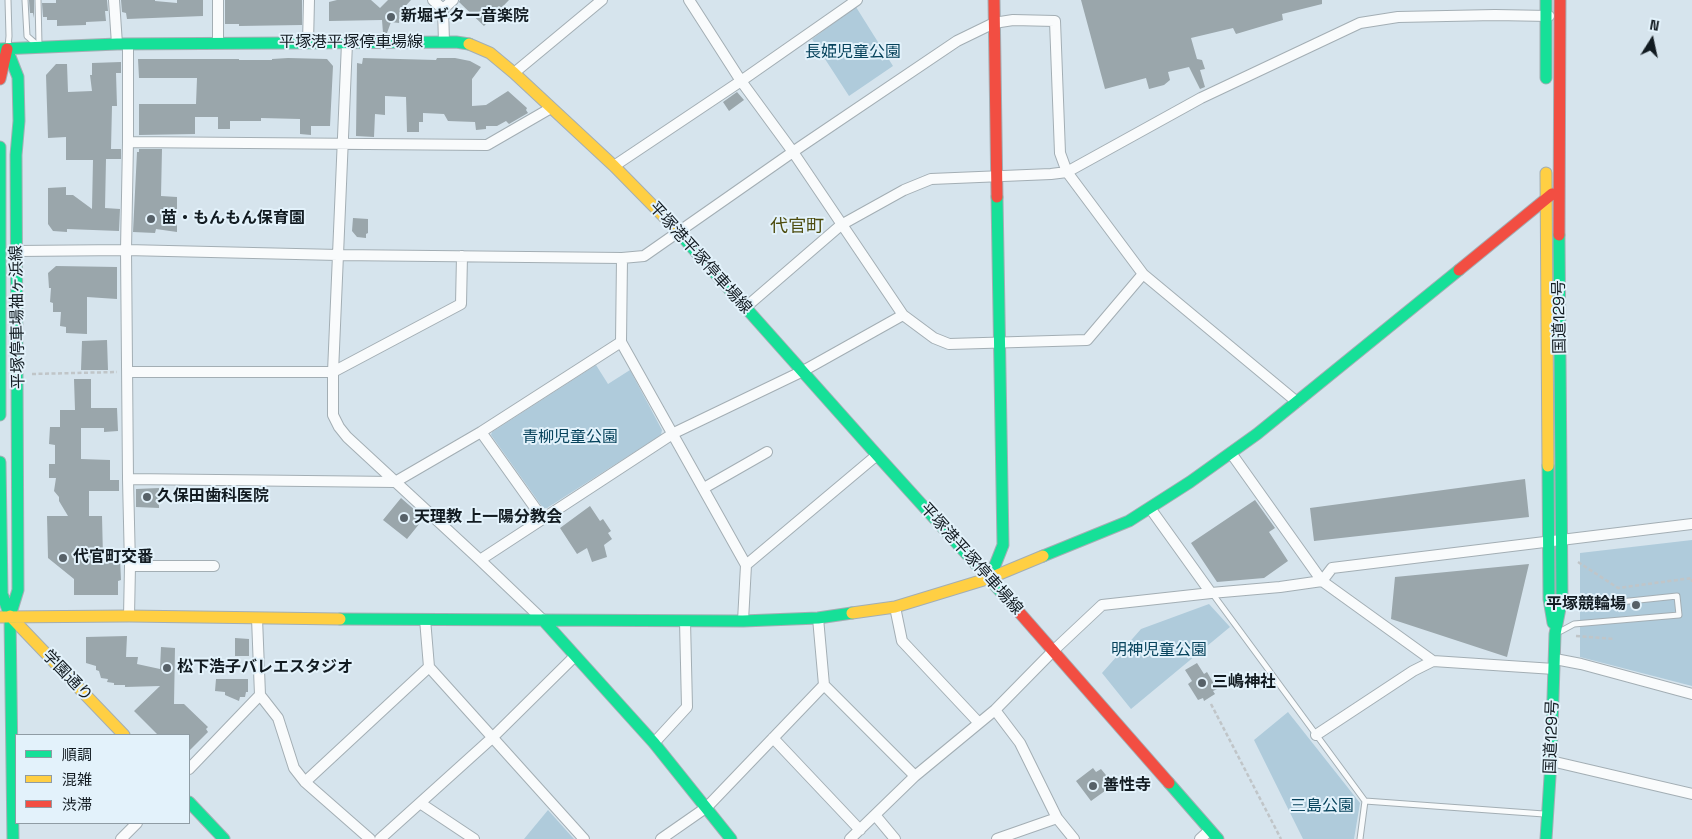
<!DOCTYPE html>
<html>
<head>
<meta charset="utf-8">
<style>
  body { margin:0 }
  #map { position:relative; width:1692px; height:839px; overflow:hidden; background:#d6e4ed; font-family:"Space Grotesk","Noto Sans JP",sans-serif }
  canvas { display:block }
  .legend { position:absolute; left:15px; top:734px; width:175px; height:90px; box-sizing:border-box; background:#e3f2fb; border:1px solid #8f9ca4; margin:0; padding:6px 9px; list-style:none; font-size:15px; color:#121b21 }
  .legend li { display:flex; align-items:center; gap:10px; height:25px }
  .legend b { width:25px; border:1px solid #8f9ca4 }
  .north { position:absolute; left:1627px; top:15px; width:50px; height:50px; -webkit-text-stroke:4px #e3f2fb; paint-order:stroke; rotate:10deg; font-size:14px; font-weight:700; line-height:20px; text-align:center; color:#121b21 }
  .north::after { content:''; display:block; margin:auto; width:18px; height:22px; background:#121b21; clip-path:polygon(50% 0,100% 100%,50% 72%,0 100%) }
</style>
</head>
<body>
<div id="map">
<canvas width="1692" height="839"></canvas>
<ul class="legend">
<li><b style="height:6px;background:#16e098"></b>順調</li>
<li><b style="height:6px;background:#ffcf43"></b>混雑</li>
<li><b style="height:6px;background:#f24e42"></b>渋滞</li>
</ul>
<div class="north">N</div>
</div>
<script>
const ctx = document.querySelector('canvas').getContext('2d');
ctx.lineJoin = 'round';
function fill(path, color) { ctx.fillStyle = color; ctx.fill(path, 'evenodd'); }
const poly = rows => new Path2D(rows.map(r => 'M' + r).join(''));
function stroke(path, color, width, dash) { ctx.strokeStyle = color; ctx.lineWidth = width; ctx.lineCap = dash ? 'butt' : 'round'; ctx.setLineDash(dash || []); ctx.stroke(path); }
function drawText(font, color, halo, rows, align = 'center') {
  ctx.font = font + ' "Space Grotesk","Noto Sans JP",sans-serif'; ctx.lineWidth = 4; ctx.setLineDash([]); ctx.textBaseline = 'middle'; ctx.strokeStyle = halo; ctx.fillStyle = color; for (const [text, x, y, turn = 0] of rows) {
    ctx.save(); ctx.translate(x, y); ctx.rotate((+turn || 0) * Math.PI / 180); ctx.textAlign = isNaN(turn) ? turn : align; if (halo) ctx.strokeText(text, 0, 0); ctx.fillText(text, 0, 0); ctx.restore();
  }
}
fill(poly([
  [856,7,893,66,849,96,812,39],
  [596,365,608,384,630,370,662,430,661,435,547,508,543,508,491,435,492,432],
  [1692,540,1692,686,1580,657,1580,553],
  [1209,604,1230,627,1131,709,1102,673,1141,629],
  [1288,712,1360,803,1354,839,1303,839,1254,740],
  [548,810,574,839,524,839]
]), '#afcbdb');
fill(poly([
  [29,0,34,0,34,18,33,13,30,13],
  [56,0,107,0,108,11,105,11,106,21,86,22,86,25,57,26,57,20,47,20,47,17,43,17,42,3,56,3],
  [121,0,155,0,155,1,177,3,177,0,203,0,203,16,127,19,126,13,122,12],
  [225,0,302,0,302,25,239,26,239,24,225,24],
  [337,0,371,0,380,8,388,0,411,0,400,12,399,23,391,22,387,33,383,33,382,20,329,21,329,2],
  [460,0,509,0,484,26,459,2],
  [1081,0,1322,0,1322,4,1282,14,1283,20,1236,34,1233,28,1191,38,1197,59,1202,60,1205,69,1200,70,1205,87,1200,89,1189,67,1168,72,1170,80,1164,85,1149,89,1146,78,1105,89],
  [288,58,327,59,333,66,330,126,311,126,311,135,300,134,300,119,261,118,261,121,230,121,230,129,218,129,218,117,195,117,195,134,139,135,139,104,196,104,197,78,139,78,138,59,239,59,239,60,272,60,272,59],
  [363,58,436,60,437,58,455,58,470,61,481,67,472,79,472,106,486,105,508,91,527,108,526,110,528,113,509,124,506,121,497,126,486,126,486,129,476,130,475,122,448,121,444,114,423,113,423,122,419,122,419,132,407,132,406,97,385,96,385,115,375,114,374,137,356,136,357,63,362,64],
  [121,62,121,73,116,73,117,106,112,106,111,149,121,149,121,159,106,159,105,208,120,209,119,231,67,229,67,232,53,231,48,224,48,188,66,187,66,195,73,195,92,209,93,160,66,160,66,137,48,138,46,75,56,64,67,64,68,92,92,91,90,75,92,75,92,63],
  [737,92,744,100,729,111,723,102],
  [139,149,162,149,161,196,177,197,177,232,156,229,155,233,133,232,137,152,139,152],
  [353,218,368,219,368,233,366,234,366,238,357,237,352,231],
  [56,266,117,267,117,299,87,297,87,334,66,333,66,327,60,326,61,312,53,312,53,303,50,302,51,288,49,288,48,273],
  [107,340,108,370,81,370,82,341],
  [74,379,91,379,91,408,117,408,118,431,104,432,104,428,81,428,81,459,110,460,110,480,119,480,119,491,89,491,89,516,102,516,103,557,120,558,121,580,118,581,118,595,74,595,74,579,48,558,47,516,68,516,59,501,59,497,54,491,56,478,49,478,49,464,55,464,55,445,49,444,50,427,60,427,60,410,75,410],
  [1525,479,1529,517,1314,541,1310,508],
  [159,488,159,508,136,507,136,489],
  [401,498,424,518,407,539,383,520],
  [1255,500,1275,528,1269,532,1288,561,1264,578,1217,582,1191,543],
  [590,506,600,521,603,519,611,531,608,533,612,539,604,545,607,557,592,562,587,548,577,554,560,528],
  [1529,564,1507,657,1391,619,1395,577],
  [127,636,126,657,138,657,137,664,160,669,161,647,175,648,174,704,184,704,208,727,206,729,208,732,189,751,189,735,158,735,134,711,160,686,125,687,125,685,114,685,114,683,107,682,108,679,101,678,99,671,96,670,96,666,86,663,86,637],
  [235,638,249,639,249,656,235,656],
  [1197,663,1204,674,1207,672,1217,689,1213,691,1215,694,1204,701,1203,698,1198,700,1188,684,1192,681,1185,670],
  [216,679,248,679,248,692,246,692,245,697,240,697,239,701,225,695,225,692,215,691],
  [1093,768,1096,772,1101,769,1110,780,1105,784,1109,788,1091,801,1076,781]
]), '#9aa6ab');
const lane = poly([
  [25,0,27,36,35,43],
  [38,0,39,44],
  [8,47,9,36,8,0],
  [1212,593,1365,801,1360,839],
  [1561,631,1574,624,1679,615,1677,596,1620,602,1565,598],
  [1365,801,1544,814]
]);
const street = poly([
  [114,0,117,44],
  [218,0,218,43],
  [433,0,443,9,444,42],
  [689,0,741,81,793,152,903,315,934,338,949,344,1087,340,1143,274],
  [443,9,453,0],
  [308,43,309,0],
  [347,43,333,372,333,415,339,427,347,437,480,560,543,620],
  [128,44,128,142,126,250,128,479,130,566,129,616],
  [514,73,602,0],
  [128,142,487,145,551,108],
  [614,166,741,81,857,0],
  [17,251,126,250,338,255,622,258,644,256,800,147,957,41,994,23,1013,20,1055,21,1060,153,1067,172,1143,274,1297,402],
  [746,307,841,225,904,190,931,179,1051,174,1067,172,1201,98,1360,23,1398,17,1495,15,1549,16],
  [621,342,746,565,743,621],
  [128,372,333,372,461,304,462,256],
  [481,432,543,519],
  [1231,453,1322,581,1433,661],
  [128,479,395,482,481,432,621,342,622,258],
  [704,488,767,452],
  [1150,508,1211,593],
  [480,560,674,433,803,371,903,315],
  [746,565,877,455],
  [130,566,214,566],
  [895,607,902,641,979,723],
  [257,618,260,695,278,718,294,768,305,782,370,839],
  [425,619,429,667,584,839],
  [1555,659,1581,664,1692,694],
  [824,685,915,776],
  [995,710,1020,743,1057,818,1074,839],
  [1316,735,1413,671,1433,661,1554,669],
  [773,738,860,830],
  [654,743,687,707,685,621],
  [1551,761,1692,794],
  [189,769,260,695],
  [305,782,429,667],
  [420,803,474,839],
  [875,815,895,839],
  [121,839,137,823],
  [380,839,492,738,575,656],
  [661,839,707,807,824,685,818,618],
  [850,839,915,776,995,710,1053,651,1102,605,1211,593,1280,587,1322,581,1332,568,1692,524],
  [997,839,1057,818],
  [1200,839,1210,830]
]);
const fast = poly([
  [1546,0,1546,78],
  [0,49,117,44,456,42,469,44],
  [7,49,18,77,19,121,16,155,18,590,10,616],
  [0,147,0,415],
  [672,225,877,455,1019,612],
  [0,462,2,594,10,616,13,839],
  [1548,466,1549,599,1553,623],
  [1043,556,1129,521,1190,482,1257,434,1459,270],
  [990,578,1003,545,997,197],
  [340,619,743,621,818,618,852,613],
  [543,620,654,743,731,839],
  [1169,783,1218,839],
  [189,802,224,839],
  [1546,839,1551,761,1555,634,1562,598,1559,235]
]);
const slow = poly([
  [469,44,490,53,514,73,614,166,672,225],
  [1546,173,1548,466],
  [852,613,895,607,990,578,1043,556],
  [10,616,124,735],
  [0,617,129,616,340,619]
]);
const jam = poly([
  [994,0,997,197],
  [0,79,7,49],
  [1559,235,1560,0],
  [1459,270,1552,194],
  [1019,612,1169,783]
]);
stroke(lane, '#a3aeb4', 7);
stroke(street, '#a3aeb4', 12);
stroke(fast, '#a3aeb4', 13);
stroke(slow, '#a3aeb4', 13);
stroke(jam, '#a3aeb4', 13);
stroke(poly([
  [32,374,117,372],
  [1578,562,1618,588,1692,578,1692,582],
  [1576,636,1614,639],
  [1211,704,1281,839]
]), '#c0c5c8', 2.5, [4, 2.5]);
stroke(lane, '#f9fbfc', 5);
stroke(street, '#f9fbfc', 10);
stroke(fast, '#16e098', 11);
stroke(slow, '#ffcf43', 11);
stroke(jam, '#f24e42', 11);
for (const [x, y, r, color] of [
  [391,17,5,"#576168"],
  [151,219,5,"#576168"],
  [147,497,5,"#576168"],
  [404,518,5,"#576168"],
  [63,558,5,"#576168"],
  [1636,605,5,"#576168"],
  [167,668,5,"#576168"],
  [1202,683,5,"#576168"],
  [1093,786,5,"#576168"]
]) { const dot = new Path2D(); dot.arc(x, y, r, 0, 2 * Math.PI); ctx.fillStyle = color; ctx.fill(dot); stroke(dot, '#e3f2fb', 2); }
drawText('bold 16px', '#121b21', '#e3f2fb', [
  ["新堀ギター音楽院",401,17],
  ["苗・もんもん保育園",161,219],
  ["久保田歯科医院",157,497],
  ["天理教 上一陽分教会",414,518],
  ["代官町交番",73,558],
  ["平塚競輪場",1626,605,"right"],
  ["松下浩子バレエスタジオ",177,668],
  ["三嶋神社",1212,683],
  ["善性寺",1103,786]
], 'left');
drawText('16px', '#121b21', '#e3f2fb', [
  ["平塚港平塚停車場線",351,43],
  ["平塚港平塚停車場線",700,258,48],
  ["平塚停車場袖ヶ浜線",18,317,-91],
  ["国道129号",1560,317,-91],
  ["平塚港平塚停車場線",971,559,48],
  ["学園通り",67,676,46],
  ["国道129号",1552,737,-88]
]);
drawText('16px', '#07435c', '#e3f2fb', [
  ["長姫児童公園",853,53],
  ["青柳児童公園",570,438],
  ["明神児童公園",1159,651],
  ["三島公園",1322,807]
]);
drawText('18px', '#4e4d0f', '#e3f2fb', [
  ["代官町",797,227]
]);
</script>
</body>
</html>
